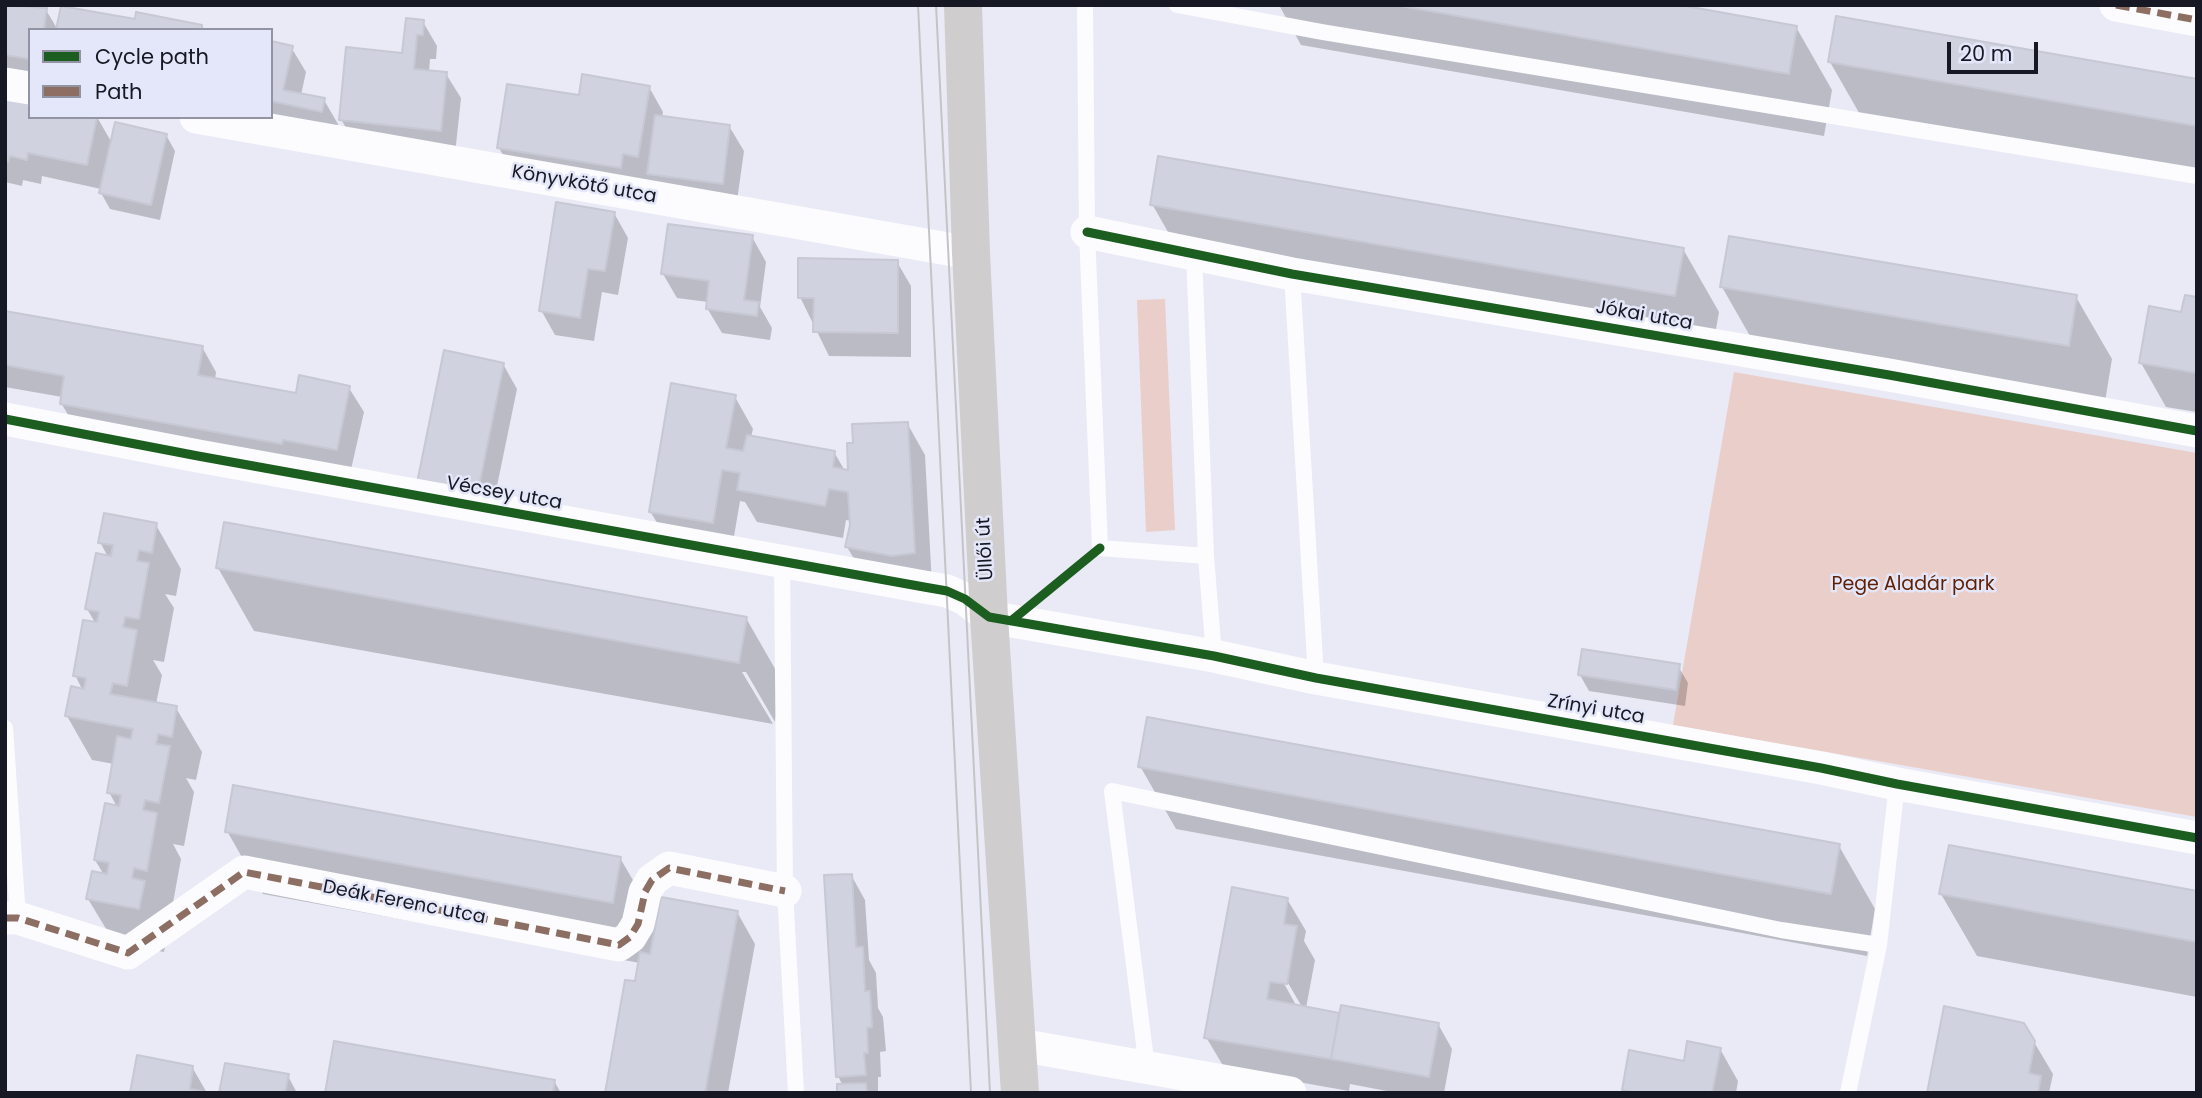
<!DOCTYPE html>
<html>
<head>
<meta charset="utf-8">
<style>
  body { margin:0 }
  #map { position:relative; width:2202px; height:1098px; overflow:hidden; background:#e9eaf5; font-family:Poppins,sans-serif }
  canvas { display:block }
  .frame { position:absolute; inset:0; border:7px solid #161823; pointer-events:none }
  .legend { position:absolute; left:28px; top:28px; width:245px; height:91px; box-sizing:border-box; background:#e4e7fa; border:2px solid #9294a4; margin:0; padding:9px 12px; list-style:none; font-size:21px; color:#161823 }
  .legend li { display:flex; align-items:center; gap:14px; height:35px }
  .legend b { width:35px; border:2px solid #9294a4 }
  .scale { position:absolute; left:1947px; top:42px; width:91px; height:32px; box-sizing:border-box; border:4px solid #161823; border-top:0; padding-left:9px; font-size:21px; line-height:24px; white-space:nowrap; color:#161823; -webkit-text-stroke:5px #e4e7fa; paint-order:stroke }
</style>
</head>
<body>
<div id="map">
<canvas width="2202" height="1098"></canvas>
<div class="frame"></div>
<ul class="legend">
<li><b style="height:9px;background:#1b5e20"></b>Cycle path</li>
<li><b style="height:9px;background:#8d6e63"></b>Path</li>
</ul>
<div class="scale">20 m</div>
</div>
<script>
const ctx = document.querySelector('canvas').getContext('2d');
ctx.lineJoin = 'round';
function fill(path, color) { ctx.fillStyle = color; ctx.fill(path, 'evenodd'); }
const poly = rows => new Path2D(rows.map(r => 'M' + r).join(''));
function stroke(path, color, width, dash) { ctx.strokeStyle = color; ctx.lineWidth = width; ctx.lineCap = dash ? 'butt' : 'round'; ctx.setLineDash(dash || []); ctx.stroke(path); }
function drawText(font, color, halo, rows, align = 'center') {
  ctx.font = font + ' Poppins,sans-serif'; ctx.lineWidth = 5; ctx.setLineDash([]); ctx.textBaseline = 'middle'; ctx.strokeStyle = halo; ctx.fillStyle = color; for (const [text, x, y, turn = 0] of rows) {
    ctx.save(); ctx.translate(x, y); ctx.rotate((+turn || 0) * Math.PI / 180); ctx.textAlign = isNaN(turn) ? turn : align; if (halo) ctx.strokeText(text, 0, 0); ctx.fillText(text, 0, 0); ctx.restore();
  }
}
fill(poly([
  [1165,299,1175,530,1146,532,1137,300],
  [1734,372,2197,453,2197,817,1673,725]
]), '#eacec9');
fill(poly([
  [5,5,46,10,58,30,30,30,30,81,5,77],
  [1279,5,1670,5,1796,27,1832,90,1824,136,1301,45],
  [423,22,437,46,436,59,430,59,429,72,446,74,461,98,455,154,355,144,341,119,404,55],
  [271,42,291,47,306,72,301,95,324,100,338,124,336,136,271,117],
  [1830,62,2197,81,2197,182,1866,125],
  [649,87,663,112,662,118,729,126,744,151,736,208,513,172,499,148,580,97],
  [5,97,30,117,97,117,112,143,166,135,175,151,160,220,110,209,101,193,101,189,42,176,41,184,23,180,22,186,5,182],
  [1152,204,1683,249,1719,312,1711,358,1188,267],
  [614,213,628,238,618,295,602,292,594,341,555,335,541,310],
  [752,237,766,262,760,307,772,328,770,340,722,333,707,308,708,302,677,298,663,274],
  [897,262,911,286,911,357,829,356,800,297],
  [1722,287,2076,297,2112,359,2104,408,1758,350],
  [2197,299,2197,412,2166,407,2141,363],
  [5,313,202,347,216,372,215,380,297,395,349,388,364,412,350,474,76,428,61,403,62,397,5,387],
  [503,364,517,389,490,520,433,508],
  [735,397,753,429,751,437,834,452,845,471,850,472,907,423,925,455,932,585,866,579,847,547,851,521,846,520,843,538,757,522,745,502,740,501,731,554,669,543,650,511],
  [156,525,181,569,176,596,165,594,174,608,164,662,153,660,162,675,156,704,176,708,202,752,196,780,186,778,194,792,184,846,173,844,181,859,164,952,114,942,88,899,104,875,95,860,117,807,109,792,114,764,92,760,67,716,83,691,75,675,96,624,87,609,108,557,100,542],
  [218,568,746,618,782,681,775,722,746,672,742,672,773,724,254,631],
  [1678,666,1688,683,1685,706,1589,691,1580,675],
  [1140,766,1839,846,1875,909,1867,956,1176,829],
  [227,831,620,858,658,923,737,912,755,944,728,1093,607,1093,640,963,263,894],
  [851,875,865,900,869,960,876,973,878,1008,883,1017,886,1051,880,1052,881,1077,878,1077,878,1093,839,1093,843,1086,838,1076],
  [2197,893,2197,997,1977,956,1941,894],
  [1287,899,1306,931,1304,941,1315,960,1306,1008,1338,1014,1340,1018,1438,1024,1452,1049,1444,1093,1397,1093,1350,1084,1349,1091,1225,1069,1206,1037],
  [1284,976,1302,1007,1297,1007,1281,978],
  [2034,1042,2053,1074,2049,1093,1928,1093],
  [1720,1049,1738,1081,1736,1093,1625,1093,1623,1090],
  [192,1067,207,1093,132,1093],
  [288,1076,297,1093,221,1093],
  [554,1081,561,1093,327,1093]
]), '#0003');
const building = poly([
  [5,5,47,8,44,30,30,30,30,59,5,55,5,5],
  [1395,5,1680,5,1797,26,1789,74,1395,5],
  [61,6,135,19,136,12,202,25,202,30,56,30,61,6],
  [1836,16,2197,79,2197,126,1828,62,1836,16],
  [406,18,424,20,423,35,417,35,414,69,447,72,441,131,339,120,346,47,402,53,406,18],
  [271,41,293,46,283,90,325,98,322,112,271,101,271,41],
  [582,74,650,86,638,157,623,154,621,168,497,148,507,84,579,95,582,74],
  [5,95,30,100,30,117,97,117,87,165,28,153,27,160,10,156,8,162,5,161,5,95],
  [655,115,730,125,723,184,647,174,655,115],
  [115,122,167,134,151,205,99,193,115,122],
  [1158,156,1684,248,1675,296,1150,205,1158,156],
  [556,202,615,212,605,271,588,269,580,318,539,311,556,202],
  [668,224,753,235,744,300,759,302,757,316,706,309,709,281,661,274,668,224],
  [1729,236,2077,295,2069,346,1720,287,1729,236],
  [798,258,898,260,898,333,813,332,814,298,798,298,798,258],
  [2185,295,2197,297,2197,373,2139,363,2149,306,2181,312,2185,295],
  [5,311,203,346,198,375,296,393,299,375,350,386,337,450,283,440,282,444,60,404,64,376,5,365,5,311],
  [444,350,504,363,477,496,417,483,444,350],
  [671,383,736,395,726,448,743,451,747,435,835,451,833,467,848,470,847,443,853,443,852,424,908,422,915,553,892,556,845,547,850,525,848,492,829,489,825,506,737,490,740,473,722,470,713,523,649,512,671,383],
  [104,513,157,523,152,553,139,550,137,561,149,563,139,619,125,617,123,627,137,630,127,686,113,683,110,694,177,706,172,737,158,734,156,744,170,746,159,803,145,800,143,810,157,813,147,871,134,868,132,878,145,881,139,909,86,899,92,871,107,874,109,863,94,860,105,803,119,806,121,795,107,793,117,736,131,739,133,729,65,716,71,686,84,689,86,678,73,676,83,620,97,622,99,612,85,609,96,553,111,556,113,545,98,543,104,513],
  [224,522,747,617,739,663,216,568,224,522],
  [1582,649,1680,664,1676,690,1578,675,1582,649],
  [1147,717,1840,844,1831,894,1138,767,1147,717],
  [233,785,621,857,613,903,225,832,233,785],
  [1949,845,2197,891,2197,942,1939,894,1949,845],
  [852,874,856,947,863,947,865,991,870,991,872,1027,867,1028,868,1053,864,1053,866,1075,836,1077,824,875,852,874],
  [1232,887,1288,898,1284,924,1297,926,1287,984,1270,982,1267,999,1339,1013,1331,1059,1204,1038,1232,887],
  [661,897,738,911,705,1093,605,1093,625,980,635,981,640,952,650,954,661,897],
  [1341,1005,1439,1023,1429,1077,1331,1059,1341,1005],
  [1944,1006,2024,1023,2035,1041,2029,1073,2041,1076,2038,1093,1927,1093,1944,1006],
  [334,1041,555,1080,553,1093,325,1093,334,1041],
  [1687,1041,1721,1048,1712,1093,1636,1093,1622,1090,1629,1050,1684,1061,1687,1041],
  [137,1055,193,1066,190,1089,211,1093,130,1093,137,1055],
  [225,1063,289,1074,285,1093,219,1093,225,1063],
  [866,1083,867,1093,837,1093,837,1084,866,1083]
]);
fill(building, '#d1d2e0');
stroke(building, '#c6c8d3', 2);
stroke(poly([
  [1085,5,1087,232,1100,548,1206,556],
  [1177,5,1322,32,2197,176],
  [1194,254,1206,556,1214,656],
  [1292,274,1316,678],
  [782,562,785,891,796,1093],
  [5,728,18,918],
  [1147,1068,1112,791,1781,930,1879,945],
  [1848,1093,1879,945,1897,784]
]), '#fcfcfe', 16);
stroke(poly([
  [2116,5,2197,20],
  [5,84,30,88],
  [196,117,971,253],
  [1087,232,1292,274,1889,375,2197,431],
  [5,419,198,456,924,587,947,591,965,599,989,617,1214,656,1316,678,1821,768,1897,784,2197,838],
  [5,918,18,918,128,953,244,872,619,945,630,937,638,924,645,892,652,880,669,868,785,891],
  [1017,1046,1037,1048,1290,1093]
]), '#fcfcfe', 33);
stroke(poly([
  [963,5,971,253,989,617,1020,1093]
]), '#d0cdcf', 38);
stroke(poly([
  [918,5,971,1093],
  [936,5,990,1093]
]), '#c4c4c7', 2);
stroke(poly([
  [2116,5,2197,20],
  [5,918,18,918,128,953,244,872,619,945,630,937,638,924,645,892,652,880,669,868,785,891]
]), '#8d6e63', 7, [14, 7]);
stroke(poly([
  [1087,232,1292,274,1889,375,2197,431],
  [5,419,198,456,924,587,947,591,965,599,989,617,1214,656,1316,678,1821,768,1897,784,2197,838],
  [1011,621,1100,548]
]), '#1b5e20', 9);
drawText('19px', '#161823', '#e4e7fa', [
  ["Könyvkötő utca",584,185,10],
  ["Jókai utca",1644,316,10],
  ["Vécsey utca",504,494,10],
  ["Üllői út",986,549,-93],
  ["Zrínyi utca",1596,710,10],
  ["Deák Ferenc utca",404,903,11]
]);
drawText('19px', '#5f1f03', '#e4e7fa', [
  ["Pege Aladár park",1913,585]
]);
</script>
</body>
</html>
